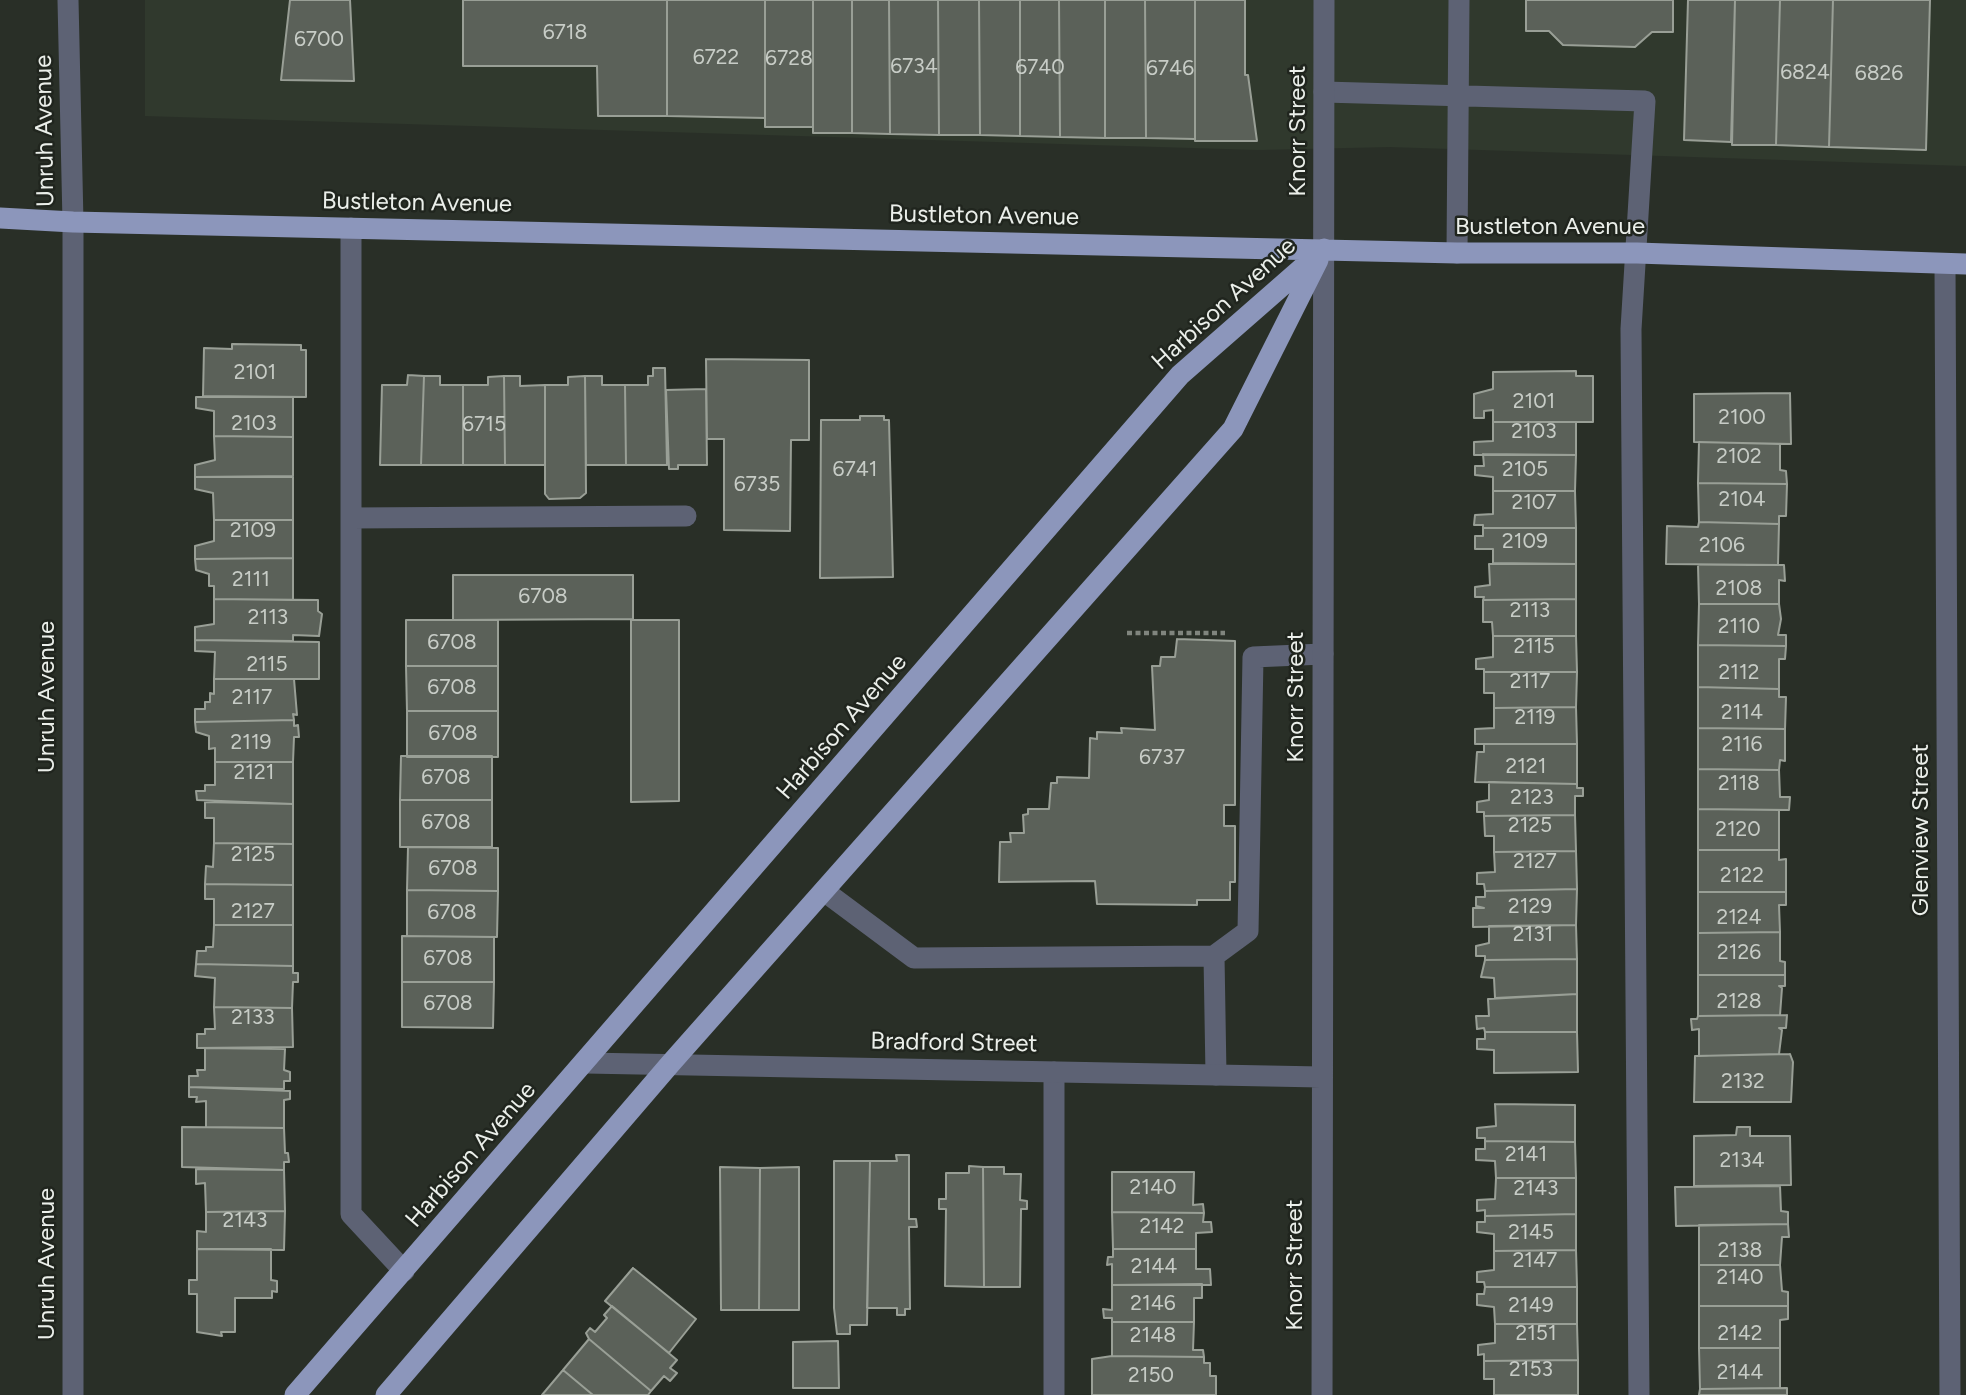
<!DOCTYPE html>
<html>
<head>
<meta charset="utf-8">
<style>
  body { margin:0 }
  canvas { display:block; background:#292f27 }
</style>
</head>
<body>
<canvas width="1966" height="1395"></canvas>
<script>
const ctx = document.querySelector('canvas').getContext('2d');
ctx.lineJoin = 'round';
function fill(path, color) { ctx.fillStyle = color; ctx.fill(path, 'evenodd'); }
const poly = rows => new Path2D(rows.map(r => 'M' + r).join(''));
function stroke(path, color, width, dash) { ctx.strokeStyle = color; ctx.lineWidth = width; ctx.lineCap = dash ? 'butt' : 'round'; ctx.setLineDash(dash || []); ctx.stroke(path); }
function drawText(font, color, halo, rows, align = 'center') {
  ctx.font = font + ' Figtree,sans-serif'; ctx.lineWidth = 5; ctx.setLineDash([]); ctx.textBaseline = 'middle'; ctx.strokeStyle = halo; ctx.fillStyle = color; for (const [text, x, y, turn = 0] of rows) {
    ctx.save(); ctx.translate(x, y); ctx.rotate((+turn || 0) * Math.PI / 180); ctx.textAlign = isNaN(turn) ? turn : align; if (halo) ctx.strokeText(text, 0, 0); ctx.fillText(text, 0, 0); ctx.restore();
  }
}
fill(poly([
  [145,0,1966,0,1966,166,1390,147,1258,150,145,116]
]), '#30392d');
const building = poly([
  [290,0,350,0,354,81,281,80,290,0],
  [463,0,667,0,667,116,598,116,597,66,463,66,463,0],
  [667,0,765,0,765,118,667,116,667,0],
  [765,0,813,0,813,127,765,127,765,0],
  [813,0,852,0,852,133,813,133,813,0],
  [852,0,889,0,890,134,852,133,852,0],
  [889,0,938,0,939,135,890,134,889,0],
  [938,0,979,0,980,135,939,135,938,0],
  [979,0,1020,0,1020,136,980,135,979,0],
  [1020,0,1059,0,1060,137,1020,136,1020,0],
  [1059,0,1105,0,1105,138,1060,137,1059,0],
  [1105,0,1145,0,1146,138,1105,138,1105,0],
  [1145,0,1195,0,1195,139,1146,138,1145,0],
  [1195,0,1245,0,1245,75,1248,75,1257,141,1195,141,1195,0],
  [1526,0,1673,0,1673,32,1652,32,1635,47,1563,45,1549,31,1526,31,1526,0],
  [1688,0,1735,0,1731,142,1684,140,1688,0],
  [1735,0,1780,0,1776,145,1732,145,1735,0],
  [1780,0,1833,0,1829,147,1776,145,1780,0],
  [1833,0,1930,0,1926,150,1829,147,1833,0],
  [232,344,301,345,301,350,306,350,306,397,203,396,204,348,232,349,232,344],
  [706,359,809,360,809,440,791,440,790,531,724,530,724,439,707,439,706,359],
  [653,368,665,368,667,465,626,465,625,385,648,385,648,376,653,376,653,368],
  [1576,371,1576,376,1593,376,1593,422,1493,422,1493,410,1484,411,1484,418,1474,418,1474,394,1493,389,1493,372,1576,371],
  [408,375,424,376,421,465,380,465,382,385,407,385,408,375],
  [424,376,440,376,440,385,463,385,463,465,421,465,424,376],
  [504,376,505,465,463,465,463,385,488,385,488,377,504,376],
  [504,376,520,376,520,386,545,385,545,465,505,465,504,376],
  [585,376,586,493,580,498,549,499,545,494,545,385,568,385,568,377,585,376],
  [585,376,602,376,602,385,625,385,626,465,586,465,585,376],
  [706,389,707,465,678,465,678,469,669,469,666,390,706,389],
  [1790,393,1791,444,1694,442,1694,394,1790,393],
  [196,397,293,397,293,437,214,436,214,411,196,408,196,397],
  [860,416,884,416,884,420,889,420,893,577,820,578,821,420,860,420,860,416],
  [1493,422,1576,422,1576,455,1474,455,1474,442,1493,441,1493,422],
  [214,436,293,437,293,476,195,477,195,465,215,460,214,436],
  [1699,442,1780,444,1780,470,1786,471,1787,484,1698,483,1699,442],
  [1483,454,1576,455,1575,491,1493,491,1493,477,1475,475,1475,466,1484,466,1483,454],
  [195,477,293,477,293,520,214,520,213,493,195,489,195,477],
  [1698,483,1787,484,1786,516,1779,516,1779,524,1699,522,1698,483],
  [1493,491,1575,491,1576,528,1483,528,1483,525,1474,525,1475,515,1493,514,1493,491],
  [214,520,293,520,293,558,195,559,195,546,214,541,214,520],
  [1699,522,1779,524,1778,565,1666,564,1667,526,1698,527,1699,522],
  [1483,528,1576,528,1576,564,1493,563,1493,549,1475,549,1475,536,1483,536,1483,528],
  [293,558,293,600,214,599,214,586,209,586,209,574,196,570,195,559,293,558],
  [1489,564,1576,564,1576,599,1483,600,1484,597,1475,597,1475,587,1490,585,1489,564],
  [1698,565,1784,565,1785,581,1779,580,1779,604,1699,604,1698,565],
  [453,575,633,575,633,619,453,620,453,575],
  [214,599,318,600,318,611,322,614,319,636,293,635,293,641,195,640,195,627,214,624,214,599],
  [1576,599,1576,636,1493,636,1492,622,1483,622,1483,600,1576,599],
  [1699,604,1779,604,1781,619,1778,635,1786,635,1786,646,1698,645,1699,604],
  [406,620,498,620,498,666,406,666,406,620],
  [631,620,679,620,679,801,631,802,631,620],
  [1493,636,1576,636,1577,672,1484,672,1484,669,1476,669,1476,659,1493,657,1493,636],
  [1177,639,1235,641,1235,805,1224,805,1224,826,1235,826,1235,882,1230,882,1230,900,1197,900,1197,905,1097,904,1095,881,999,882,1000,842,1011,842,1010,833,1024,833,1023,815,1028,814,1028,809,1049,809,1051,783,1057,783,1057,777,1089,778,1090,738,1097,739,1097,732,1122,733,1121,728,1155,730,1152,666,1160,666,1161,657,1175,657,1177,639],
  [195,640,319,642,319,679,214,679,215,652,195,651,195,640],
  [1698,645,1786,646,1785,659,1779,659,1779,689,1698,687,1698,645],
  [406,666,498,666,498,711,407,711,406,666],
  [1484,672,1577,672,1576,707,1494,708,1494,693,1484,693,1484,672],
  [214,679,294,679,297,715,293,714,294,720,195,722,195,709,205,709,205,702,210,702,210,693,214,694,214,679],
  [1698,687,1779,689,1779,697,1786,697,1785,729,1698,728,1698,687],
  [1576,707,1577,744,1475,744,1475,729,1494,728,1494,708,1576,707],
  [407,711,498,711,498,757,407,757,407,711],
  [294,720,294,726,298,725,299,737,294,737,293,762,215,762,215,748,209,749,209,736,196,732,195,722,294,720],
  [1698,728,1785,729,1785,761,1780,760,1779,770,1698,769,1698,728],
  [1484,744,1577,744,1577,784,1475,782,1477,752,1484,752,1484,744],
  [401,756,492,756,492,800,400,800,401,756],
  [215,762,293,762,293,804,197,800,196,791,205,791,205,785,215,785,215,762],
  [1698,769,1779,770,1780,797,1790,797,1789,810,1698,809,1698,769],
  [1489,782,1577,784,1577,788,1583,788,1583,796,1575,796,1575,815,1484,816,1484,812,1477,812,1477,802,1489,800,1489,782],
  [400,800,492,800,492,847,400,847,400,800],
  [205,802,293,804,293,844,214,843,214,818,205,818,205,802],
  [1698,809,1779,810,1779,850,1698,850,1698,809],
  [1575,815,1576,851,1494,852,1494,836,1485,836,1484,816,1575,815],
  [214,843,293,844,293,885,205,884,206,866,213,867,214,843],
  [408,847,498,848,498,891,407,890,408,847],
  [1698,850,1779,850,1779,860,1786,859,1786,892,1698,892,1698,850],
  [1576,851,1577,889,1485,891,1484,884,1477,884,1477,873,1495,872,1494,852,1576,851],
  [205,884,293,885,293,925,214,925,214,899,205,899,205,884],
  [1577,889,1576,925,1473,927,1473,908,1484,908,1476,906,1476,897,1485,897,1485,891,1577,889],
  [407,890,498,891,497,937,407,936,407,890],
  [1698,892,1786,892,1786,905,1779,905,1780,932,1698,933,1698,892],
  [214,925,293,925,293,966,196,964,197,951,206,951,206,947,213,947,214,925],
  [1576,925,1577,959,1485,960,1485,956,1476,956,1476,946,1489,943,1489,926,1576,925],
  [1780,932,1780,961,1785,962,1785,975,1698,975,1698,933,1780,932],
  [402,936,494,937,494,982,402,982,402,936],
  [1577,959,1577,994,1495,998,1494,978,1481,977,1485,960,1577,959],
  [196,964,293,966,293,973,298,973,298,982,293,982,292,1008,214,1007,215,978,195,976,196,964],
  [1698,975,1785,975,1785,986,1779,986,1782,988,1780,1015,1698,1016,1698,975],
  [402,982,494,982,493,1028,402,1027,402,982],
  [1577,994,1577,1032,1485,1032,1484,1028,1477,1029,1476,1016,1489,1016,1488,999,1577,994],
  [214,1007,292,1008,293,1047,197,1048,197,1034,205,1034,205,1029,215,1029,214,1007],
  [1787,1015,1786,1028,1779,1028,1782,1030,1779,1054,1699,1056,1699,1029,1692,1030,1691,1019,1697,1019,1698,1016,1787,1015],
  [1485,1032,1577,1032,1578,1072,1494,1073,1494,1050,1477,1049,1477,1039,1485,1039,1485,1032],
  [205,1048,285,1049,284,1070,290,1072,290,1081,284,1081,284,1089,189,1087,189,1076,198,1076,197,1070,205,1070,205,1048],
  [1790,1054,1793,1062,1791,1102,1694,1102,1695,1056,1790,1054],
  [189,1087,290,1091,290,1099,284,1100,284,1128,206,1127,206,1101,196,1102,197,1097,189,1097,189,1087],
  [1495,1104,1575,1105,1575,1142,1485,1141,1485,1138,1477,1138,1477,1128,1496,1126,1495,1104],
  [182,1127,284,1128,285,1153,288,1153,289,1162,284,1162,284,1170,182,1167,182,1127],
  [1737,1127,1750,1127,1750,1136,1790,1136,1791,1185,1694,1186,1694,1136,1736,1135,1737,1127],
  [1485,1141,1575,1142,1576,1178,1496,1178,1495,1161,1476,1160,1476,1149,1485,1149,1485,1141],
  [896,1155,909,1155,909,1219,916,1219,917,1227,909,1227,910,1309,905,1309,905,1315,897,1315,897,1308,867,1308,870,1161,897,1161,896,1155],
  [834,1161,870,1161,867,1325,850,1325,850,1334,837,1334,834,1308,834,1161],
  [969,1166,983,1167,984,1287,945,1286,946,1209,939,1209,939,1199,946,1199,946,1173,969,1173,969,1166],
  [720,1167,760,1168,759,1310,721,1310,720,1167],
  [799,1167,799,1310,759,1310,760,1168,799,1167],
  [983,1167,1004,1167,1004,1174,1021,1174,1020,1200,1027,1201,1027,1209,1021,1209,1020,1287,984,1287,983,1167],
  [196,1169,284,1170,285,1211,206,1212,205,1183,196,1184,196,1169],
  [1112,1172,1194,1172,1193,1205,1203,1204,1204,1213,1112,1212,1112,1172],
  [1496,1178,1576,1178,1576,1214,1485,1216,1485,1210,1477,1211,1477,1200,1495,1199,1496,1178],
  [1780,1186,1781,1211,1788,1212,1788,1224,1676,1226,1675,1187,1780,1186],
  [285,1211,284,1250,197,1249,197,1231,206,1232,206,1212,285,1211],
  [1112,1212,1204,1213,1203,1222,1211,1222,1212,1232,1196,1233,1196,1249,1113,1249,1112,1212],
  [1576,1214,1576,1250,1494,1251,1494,1234,1477,1232,1477,1222,1485,1222,1485,1216,1576,1214],
  [1788,1224,1789,1237,1782,1237,1780,1265,1699,1265,1699,1225,1788,1224],
  [197,1249,271,1249,271,1280,277,1281,277,1292,272,1291,272,1298,235,1298,235,1332,221,1332,222,1336,197,1332,197,1294,189,1294,189,1280,197,1280,197,1249],
  [1113,1249,1196,1249,1196,1269,1210,1269,1211,1285,1112,1285,1112,1264,1107,1265,1108,1257,1113,1257,1113,1249],
  [1576,1250,1577,1287,1485,1287,1484,1282,1477,1282,1477,1272,1494,1270,1494,1251,1576,1250],
  [1699,1265,1780,1265,1782,1291,1788,1292,1788,1306,1699,1306,1699,1265],
  [633,1268,696,1319,669,1353,605,1301,633,1268],
  [1202,1284,1202,1298,1194,1298,1194,1322,1112,1322,1112,1318,1104,1318,1103,1309,1112,1310,1112,1285,1202,1284],
  [1485,1287,1577,1287,1577,1324,1495,1324,1494,1307,1477,1305,1477,1294,1484,1294,1485,1287],
  [612,1306,677,1360,670,1368,677,1373,670,1381,664,1376,651,1391,589,1339,586,1333,590,1328,595,1332,607,1318,604,1315,612,1306],
  [1699,1306,1788,1306,1788,1319,1780,1320,1780,1348,1699,1348,1699,1306],
  [1112,1322,1194,1322,1193,1350,1203,1350,1204,1357,1112,1356,1112,1322],
  [1495,1324,1577,1324,1578,1360,1484,1361,1484,1354,1478,1355,1478,1345,1495,1343,1495,1324],
  [589,1339,651,1391,648,1395,593,1395,563,1370,589,1339],
  [838,1341,839,1388,793,1388,793,1342,838,1341],
  [1699,1348,1780,1348,1780,1388,1700,1389,1699,1348],
  [1112,1356,1204,1357,1204,1363,1210,1363,1210,1376,1216,1376,1216,1395,1092,1395,1092,1359,1112,1356],
  [1578,1360,1578,1395,1494,1395,1494,1379,1484,1379,1484,1361,1578,1360],
  [563,1370,593,1395,542,1395,563,1370],
  [1787,1388,1787,1395,1699,1395,1700,1389,1787,1388]
]);
fill(building, '#5b6159');
stroke(building, '#999f96', 2);
stroke(poly([
  [1127,633,1225,633]
]), '#80857e', 4.5, [5, 3.5]);
stroke(poly([
  [1324,92,1645,101,1631,329,1639,1395],
  [351,228,351,1214,404,1271],
  [1457,253,1459,0],
  [351,518,686,516],
  [824,891,914,958,1214,956,1216,1075],
  [1214,956,1248,931,1253,657,1323,654],
  [1054,1072,1054,1395]
]), '#5d6274', 21);
stroke(poly([
  [68,0,73,222,73,1395],
  [1945,264,1950,1395],
  [586,1063,1321,1077],
  [1322,1395,1324,0]
]), '#5d6274', 21);
stroke(poly([
  [0,218,73,222,1457,253,1637,253,1966,264],
  [295,1395,1180,375,1324,249],
  [386,1395,671,1063,1233,429,1318,260]
]), '#8c96bb', 21);
drawText('21px', '#c7ccc6', null, [
  ["6718",565,33],
  ["6700",319,40],
  ["6722",716,58],
  ["6728",789,59],
  ["6734",914,67],
  ["6740",1040,68],
  ["6746",1170,69],
  ["6824",1805,73],
  ["6826",1879,74],
  ["2101",255,373],
  ["2101",1534,402],
  ["2100",1742,418],
  ["2103",254,424],
  ["6715",484,425],
  ["2103",1534,432],
  ["2102",1739,457],
  ["6741",855,470],
  ["2105",1525,470],
  ["6735",757,485],
  ["2104",1742,500],
  ["2107",1534,503],
  ["2109",253,531],
  ["2109",1525,542],
  ["2106",1722,546],
  ["2111",251,580],
  ["2108",1739,589],
  ["6708",543,597],
  ["2113",1530,611],
  ["2113",268,618],
  ["2110",1739,627],
  ["6708",452,643],
  ["2115",1534,647],
  ["2115",267,665],
  ["2112",1739,673],
  ["2117",1530,682],
  ["6708",452,688],
  ["2117",252,698],
  ["2114",1742,713],
  ["2119",1535,718],
  ["6708",453,734],
  ["2119",251,743],
  ["2116",1742,745],
  ["6737",1162,758],
  ["2121",1526,767],
  ["2121",254,773],
  ["6708",446,778],
  ["2118",1739,784],
  ["2123",1532,798],
  ["6708",446,823],
  ["2125",1530,826],
  ["2120",1738,830],
  ["2125",253,855],
  ["2127",1535,862],
  ["6708",453,869],
  ["2122",1742,876],
  ["2129",1530,907],
  ["2127",253,912],
  ["6708",452,913],
  ["2124",1739,918],
  ["2131",1533,935],
  ["2126",1739,953],
  ["6708",448,959],
  ["2128",1739,1002],
  ["6708",448,1004],
  ["2133",253,1018],
  ["2132",1743,1082],
  ["2141",1526,1155],
  ["2134",1742,1161],
  ["2140",1153,1188],
  ["2143",1536,1189],
  ["2143",245,1221],
  ["2142",1162,1227],
  ["2145",1531,1233],
  ["2138",1740,1251],
  ["2147",1535,1261],
  ["2144",1154,1267],
  ["2140",1740,1278],
  ["2146",1153,1304],
  ["2149",1531,1306],
  ["2151",1536,1334],
  ["2142",1740,1334],
  ["2148",1153,1336],
  ["2153",1531,1370],
  ["2144",1740,1373],
  ["2150",1151,1376]
]);
drawText('24px', '#ebefea', '#20251e', [
  ["Unruh Avenue",45,131,-91],
  ["Knorr Street",1298,131,-90],
  ["Bustleton Avenue",417,203,1],
  ["Bustleton Avenue",984,216,1],
  ["Bustleton Avenue",1550,227],
  ["Harbison Avenue",1224,304,-42],
  ["Unruh Avenue",47,697,-90],
  ["Knorr Street",1296,697,-90],
  ["Harbison Avenue",842,727,-49],
  ["Glenview Street",1921,830,-90],
  ["Bradford Street",954,1043,1],
  ["Harbison Avenue",471,1155,-49],
  ["Unruh Avenue",47,1264,-90],
  ["Knorr Street",1295,1265,-90]
]);
</script>
</body>
</html>
